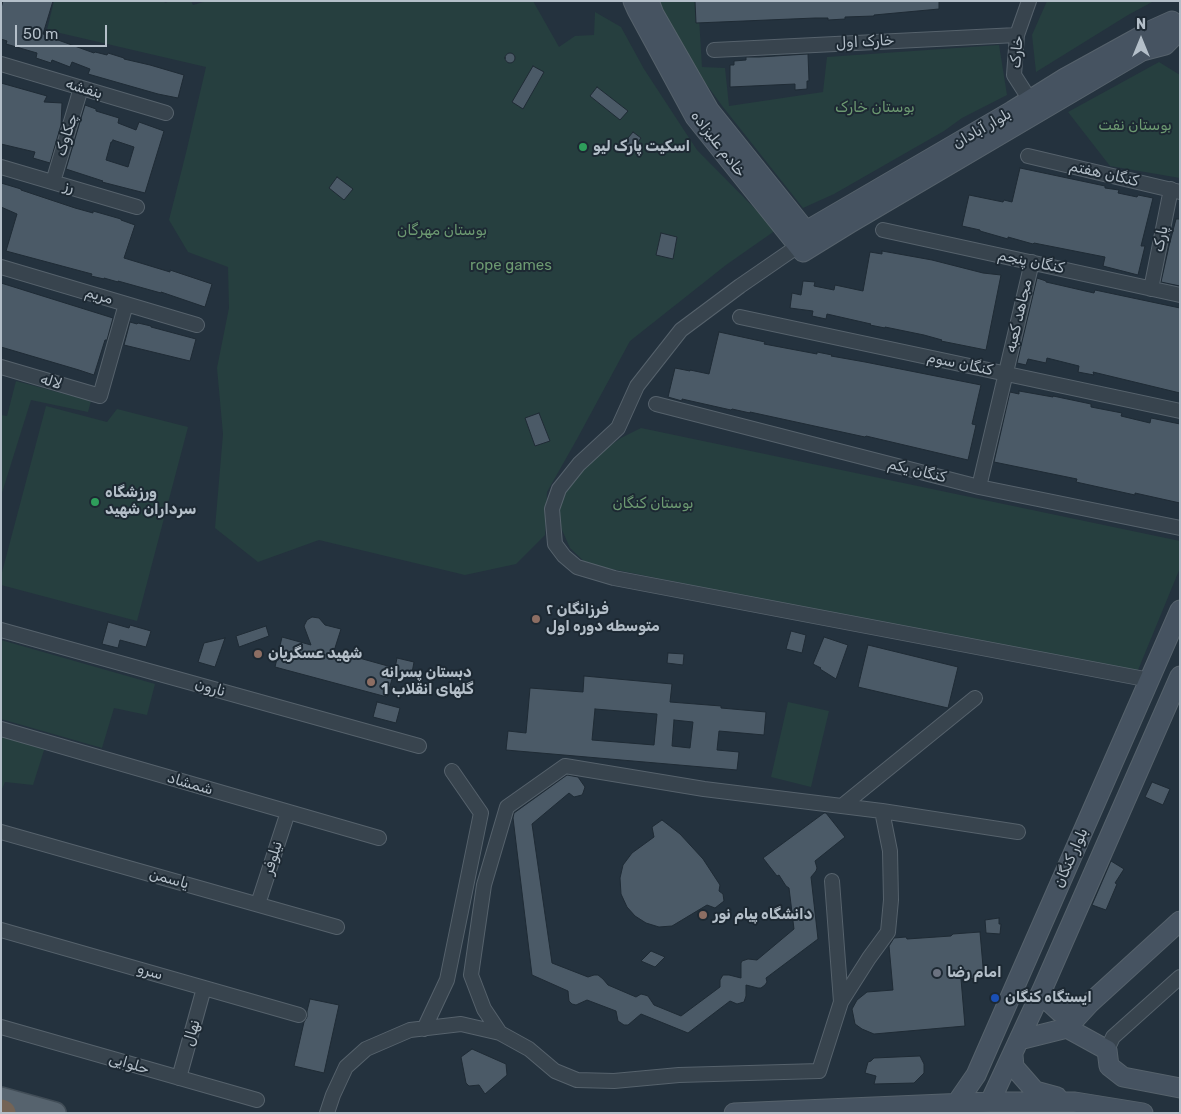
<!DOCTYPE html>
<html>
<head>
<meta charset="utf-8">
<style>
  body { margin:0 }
  #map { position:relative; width:1181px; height:1114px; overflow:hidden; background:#24323e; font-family:Rubik,sans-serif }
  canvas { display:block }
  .frame { position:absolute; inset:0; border:2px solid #b4bfc9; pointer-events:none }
  .north { position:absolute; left:1116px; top:15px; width:50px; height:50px; -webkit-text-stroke:4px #1d2933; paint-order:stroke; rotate:0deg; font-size:14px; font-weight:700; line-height:20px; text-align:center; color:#b4bfc9 }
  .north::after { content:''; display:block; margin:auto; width:18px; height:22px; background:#b4bfc9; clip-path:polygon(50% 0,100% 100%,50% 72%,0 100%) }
  .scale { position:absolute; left:15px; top:25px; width:92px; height:22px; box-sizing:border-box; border:2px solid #b4bfc9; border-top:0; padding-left:6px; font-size:15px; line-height:18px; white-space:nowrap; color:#b4bfc9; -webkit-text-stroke:4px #1d2933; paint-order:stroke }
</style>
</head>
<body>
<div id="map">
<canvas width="1181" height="1114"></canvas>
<div class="frame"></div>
<div class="north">N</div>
<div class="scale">50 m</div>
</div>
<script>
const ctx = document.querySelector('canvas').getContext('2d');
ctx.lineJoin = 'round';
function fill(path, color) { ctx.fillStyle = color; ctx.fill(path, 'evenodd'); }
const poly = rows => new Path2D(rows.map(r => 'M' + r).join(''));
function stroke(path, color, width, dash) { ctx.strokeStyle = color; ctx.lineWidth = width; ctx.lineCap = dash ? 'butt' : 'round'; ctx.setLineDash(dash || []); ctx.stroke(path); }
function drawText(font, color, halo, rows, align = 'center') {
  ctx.font = font + ' Rubik,Cairo,sans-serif'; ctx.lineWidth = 4; ctx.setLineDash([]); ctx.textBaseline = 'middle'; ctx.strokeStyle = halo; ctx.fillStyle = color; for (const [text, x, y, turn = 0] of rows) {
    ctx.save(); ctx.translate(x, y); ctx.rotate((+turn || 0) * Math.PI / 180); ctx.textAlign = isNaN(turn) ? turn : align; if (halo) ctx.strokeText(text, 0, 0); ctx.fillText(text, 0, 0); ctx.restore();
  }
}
fill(poly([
  [54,1,164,1,165,3,170,1,191,1,193,5,207,1,533,1,559,47,575,36,594,35,595,12,621,27,644,69,697,150,776,230,726,265,630,341,577,439,547,492,545,535,516,564,465,575,319,540,258,562,215,528,223,434,217,368,229,308,228,267,188,252,169,220,186,153,206,67,47,30],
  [657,1,698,1,702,67,725,68,729,106,823,92,827,57,999,45,1007,95,962,118,944,131,834,194,803,208,723,107,679,47],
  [1047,1,1154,1,1128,15,1036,72,1032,35],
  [1159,62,1180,75,1180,178,1110,166,1068,112],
  [16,381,91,401,88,412,31,400,1,496,1,415,7,416],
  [46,406,107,422,117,409,188,427,137,621,1,585,1,576],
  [641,428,1180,541,1180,568,1136,675,587,564,570,548,559,523,559,502,567,485,601,452,621,438],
  [1,640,155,684,147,715,114,708,102,748,1,719],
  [788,702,829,711,811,787,771,777],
  [1,734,45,747,33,785,5,782,1,791]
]), '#263f3f');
const building = poly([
  [3,1,53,1,43,34,58,39,58,40,94,53,95,52,107,55,108,53,124,58,124,59,150,65,184,75,178,98,158,94,88,74,90,69,72,62,70,67,52,60,51,63,36,58,37,53,6,44,7,41,1,39,1,8,3,1],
  [695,1,939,1,939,9,874,15,874,16,845,17,845,19,828,20,828,18,815,18,696,23,695,1],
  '505 58a5 5 0 1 1 10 0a5 5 0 1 1-10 0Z',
  [808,54,809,81,807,81,807,89,795,90,795,84,730,87,730,65,734,65,734,61,746,60,746,57,759,57,808,54],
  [533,66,544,72,523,109,512,102,533,66],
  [1,83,47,96,44,102,62,103,61,125,50,163,33,158,35,152,1,144,1,83],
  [597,87,628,111,620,120,590,96,597,87],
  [85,105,96,109,96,111,119,118,118,123,136,130,139,122,164,131,145,193,102,182,103,181,66,169,85,105],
  [113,140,134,147,128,167,106,160,111,142,112,142,113,140],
  [633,132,641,138,628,155,619,149,633,132],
  [1020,168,1105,186,1105,188,1119,190,1118,193,1137,197,1138,195,1153,198,1141,246,1145,246,1138,275,1103,266,1105,257,1034,243,1033,244,1008,237,1008,239,980,231,980,230,962,226,969,195,1003,202,1004,200,1012,202,1020,168],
  [337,177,353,189,344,200,329,188,337,177],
  [1,183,21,189,21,190,75,208,93,213,93,211,121,219,121,220,135,225,124,258,170,272,170,270,212,284,205,307,161,292,161,293,118,281,118,282,104,278,104,279,91,276,92,274,77,270,6,251,17,214,1,207,1,183],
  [1176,219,1180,219,1180,286,1161,282,1169,246,1176,219],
  [661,233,677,237,673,259,656,255,661,233],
  [882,251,932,260,983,273,1001,275,986,350,941,341,942,340,924,335,885,327,885,328,870,325,871,324,827,314,826,319,812,316,813,311,790,308,792,293,801,295,803,281,815,282,814,286,834,290,835,285,863,291,870,252,882,254,882,251],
  [1037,278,1046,281,1046,282,1094,293,1095,290,1180,308,1180,393,1093,372,1094,375,1078,372,1079,366,1047,358,1046,363,1028,359,1026,365,1017,363,1037,278],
  [1,283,113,318,107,340,105,340,94,375,79,370,1,347,1,283],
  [130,322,137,324,138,323,151,326,151,327,196,339,190,361,124,345,130,322],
  [719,332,765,342,764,344,817,354,817,352,832,355,831,356,865,362,981,385,972,424,976,425,968,460,866,436,865,437,750,412,750,413,732,409,731,410,682,399,682,401,668,397,675,368,690,371,690,370,709,374,719,332],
  [1019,391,1053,397,1053,396,1091,404,1091,407,1122,413,1121,416,1150,423,1151,418,1180,424,1180,503,1135,493,1135,495,1076,482,1077,479,994,462,1010,392,1019,394,1019,391],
  [539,413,550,441,535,446,525,418,539,413],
  [312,617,319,618,325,625,341,629,334,651,395,668,387,697,275,667,282,637,311,645,305,629,304,626,307,620,312,617],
  [108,622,129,628,130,625,151,631,146,647,120,640,118,648,102,644,108,622],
  [266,626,269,636,239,647,236,636,266,626],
  [791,631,806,635,802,653,786,649,791,631],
  [824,637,848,645,836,679,820,669,821,668,813,664,824,637],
  [225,638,215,667,198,662,204,643,225,638],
  [868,645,958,667,948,708,858,687,868,645],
  [668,653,684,654,683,665,667,663,668,653],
  [397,658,414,662,411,678,394,674,397,658],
  [584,676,672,684,670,702,721,706,721,708,766,712,764,735,719,731,717,750,739,752,737,770,506,750,508,731,526,733,530,688,583,692,584,676],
  [595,709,657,714,654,745,592,740,595,709],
  [674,720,693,722,690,748,672,746,674,720],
  [377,702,400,708,396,723,373,717,377,702],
  [567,775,578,777,585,787,583,793,582,795,574,797,569,793,532,824,552,963,588,977,594,975,598,975,603,979,608,985,636,997,641,994,645,995,648,996,654,1005,681,1016,720,987,720,980,723,975,729,975,741,978,741,963,742,961,748,959,757,960,794,929,789,888,786,886,779,875,777,876,763,858,824,813,826,813,845,837,815,861,817,868,816,871,811,877,818,939,766,978,767,982,765,985,761,988,758,988,746,985,746,996,744,1002,737,1004,730,1001,688,1033,641,1014,628,1025,624,1025,618,1021,616,1011,587,1000,576,1005,572,1004,569,1001,568,991,532,975,513,818,514,813,567,775],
  [1152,782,1170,789,1163,805,1145,797,1152,782],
  [662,820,680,834,703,859,720,885,719,891,723,894,724,901,715,908,707,905,672,926,659,927,646,923,635,916,627,907,621,894,620,878,623,865,632,853,654,837,652,827,662,820],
  [1111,861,1124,869,1115,883,1117,884,1106,910,1092,905,1111,861],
  [999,918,999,924,1001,924,1000,934,986,933,985,920,999,918],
  [980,932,984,978,961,979,965,1026,874,1034,862,1029,855,1024,852,1009,857,1000,867,992,893,990,889,946,894,938,906,937,907,939,951,936,953,934,980,932],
  [651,951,665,957,655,967,641,961,651,951],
  [310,999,339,1005,324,1073,294,1066,304,1022,307,1017,307,1011,310,999],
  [472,1049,506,1064,507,1075,485,1094,479,1085,469,1086,466,1083,461,1057,472,1049],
  [920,1056,924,1064,924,1073,914,1083,874,1084,876,1076,865,1073,868,1062,871,1061,874,1058,920,1056]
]);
fill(building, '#4b5a67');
stroke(building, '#1f2b35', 1);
const street = poly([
  [1029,1,1017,35,1014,75,1030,100],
  [714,50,1017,35],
  [1,64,166,113],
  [1028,156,1180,192],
  [1,167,137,207],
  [53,182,81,88],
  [883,230,1180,295],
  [798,246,740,286,681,330,637,386,618,428,579,464,559,489,552,509,555,544,564,556,577,567,614,578,1150,680],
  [1,267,197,325],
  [1151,289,1171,189],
  [740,317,1180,411],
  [1,367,100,396,126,304],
  [656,404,979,487,1180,528],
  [979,487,1032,262],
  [1,630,419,746],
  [1,729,379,838],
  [842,806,975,698],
  [1,832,337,927],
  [832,881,841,1002],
  [258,904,288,812],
  [1,930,299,1015],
  [1,1027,257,1100],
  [424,1029,447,980,481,813,452,771],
  [500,1033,484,1009,471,975,484,885,507,807,565,766,704,789,882,811,1018,832],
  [1107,1050,1113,1037,1180,977],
  [179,1078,204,988],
  [327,1113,333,1095,346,1067,366,1049,410,1030,461,1024,500,1033,529,1049,555,1071,577,1080,614,1081,679,1075,819,1071,841,1002,869,958,888,932,891,900,890,851,882,811]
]);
const secondary = poly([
  [633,1,637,10,695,117,803,252,850,223,1142,51,1165,45,1178,32],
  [649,1,654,14,709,110,806,231,813,240],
  [794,239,806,231,1012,111,1065,78,1152,30,1172,21],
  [1043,988,1047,1000,1060,1012,1069,1013,1087,1005],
  [1067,1028,1107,1050,1109,1066,1123,1077,1180,1088],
  [1019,1040,1067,1028,1090,1003,1180,921],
  [1013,1055,1014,1067,1035,1091,1057,1097],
  [990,1102,1043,988,1180,676],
  [956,1104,976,1075,1180,610],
  [734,1113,990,1102,1075,1102,1143,1113]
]);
const primary = poly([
  [1,1098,55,1113]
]);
const highway = poly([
  [1,1112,3,1113]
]);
stroke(street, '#56626c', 16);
stroke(secondary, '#56626c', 21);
stroke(primary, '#414d57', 24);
stroke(highway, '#434f59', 28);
stroke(street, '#38444e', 14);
stroke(secondary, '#465361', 19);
stroke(primary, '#56636e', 21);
stroke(highway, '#746456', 25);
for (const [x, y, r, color] of [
  [583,147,5,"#2e9e5b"],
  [95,502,5,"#2e9e5b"],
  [536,619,5,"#8d6e63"],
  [258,654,5,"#8d6e63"],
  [371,682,5,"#8d6e63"],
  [703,915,5,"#8d6e63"],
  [937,973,5,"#6b7280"],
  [995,998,5,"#1a4fb4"]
]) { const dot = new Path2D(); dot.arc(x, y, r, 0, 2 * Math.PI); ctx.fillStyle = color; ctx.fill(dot); stroke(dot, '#1d2933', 2); }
drawText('15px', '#b4bfc9', '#1d2933', [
  ["خارک اول",865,42,-3],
  ["خارک",1017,52,-85],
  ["بنفشه",84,89,17],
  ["بلوار آبادان",982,129,-30],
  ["چکاوک",67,135,-73],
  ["خادم علیزاده",718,144,52],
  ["کنگان هفتم",1104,174,13],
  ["رز",69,187,17],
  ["پارک",1161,239,-79],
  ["کنگان پنجم",1031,262,12],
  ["مریم",99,296,17],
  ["مجاهد کعبه",1019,316,-77],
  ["کنگان سوم",960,364,12],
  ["لاله",51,382,17],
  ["کنگان یکم",917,471,14],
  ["نارون",210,688,16],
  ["شمشاد",190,784,16],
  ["نیلوفر",273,858,-73],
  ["بلوار کنگان",1071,858,-66],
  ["یاسمن",169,879,16],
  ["سرو",150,972,16],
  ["نهال",192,1033,-74],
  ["حلوایی",129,1064,16]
]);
drawText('15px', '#6c9971', '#1d2933', [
  ["بوستان خارک",875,108],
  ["بوستان نفت",1135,126],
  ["بوستان مهرگان",442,231],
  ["rope games",511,266],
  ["بوستان کنگان",653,504]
]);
drawText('bold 15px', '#b4bfc9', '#1d2933', [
  ["اسکیت پارک لیو",593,147],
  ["ورزشگاه",105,493],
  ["سرداران شهید",105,510],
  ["فرزانگان ۲",546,610],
  ["متوسطه دوره اول",546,627],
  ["شهید عسگریان",268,654],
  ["دبستان پسرانه",381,673],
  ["گلهای انقلاب 1",381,690],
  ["دانشگاه پیام نور",713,915],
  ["امام رضا",947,973],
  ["ایستگاه کنگان",1005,998]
], 'left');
</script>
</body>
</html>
